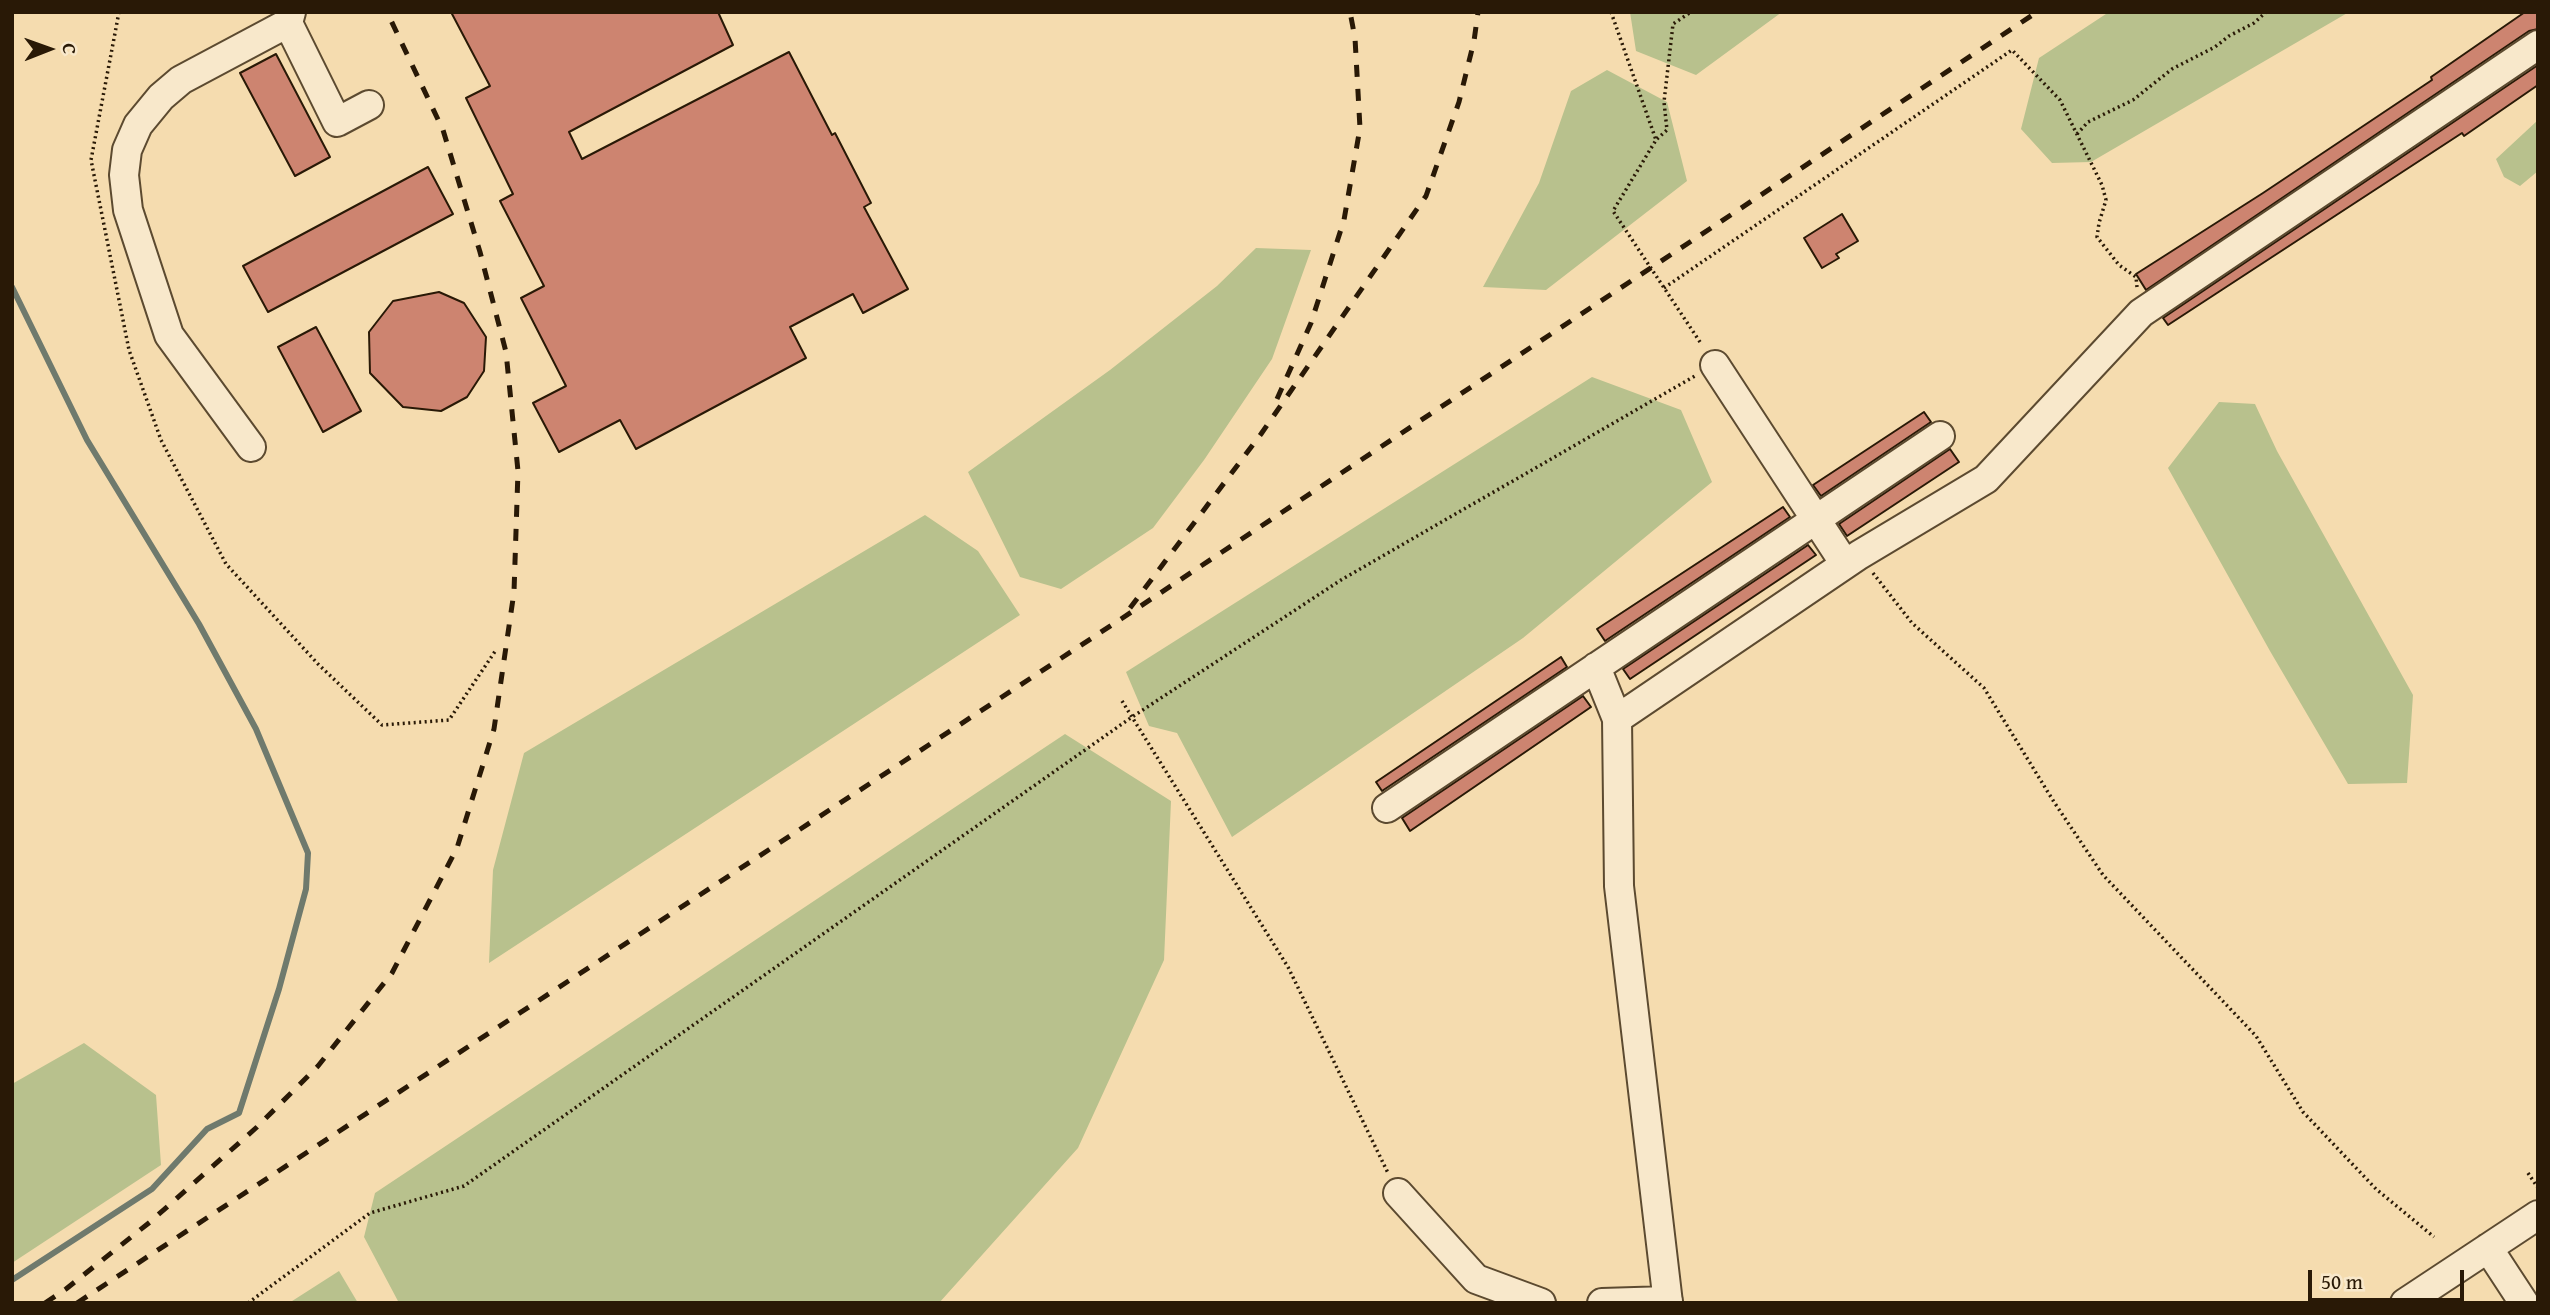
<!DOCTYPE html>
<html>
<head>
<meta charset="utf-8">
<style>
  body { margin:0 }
  #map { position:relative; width:2550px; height:1315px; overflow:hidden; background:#f5dcaf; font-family:"Gentium Book Plus",serif }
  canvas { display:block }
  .frame { position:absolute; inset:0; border:14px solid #291906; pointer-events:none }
  .north { position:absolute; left:14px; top:14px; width:70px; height:70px; -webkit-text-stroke:5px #f8e8cb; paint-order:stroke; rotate:89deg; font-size:19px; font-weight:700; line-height:28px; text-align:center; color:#291906 }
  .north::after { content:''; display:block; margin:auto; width:24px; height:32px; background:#291906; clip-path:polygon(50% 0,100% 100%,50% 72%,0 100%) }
  .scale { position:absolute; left:2308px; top:1270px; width:156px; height:32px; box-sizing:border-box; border:4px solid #291906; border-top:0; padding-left:9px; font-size:21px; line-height:24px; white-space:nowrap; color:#291906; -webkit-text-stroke:5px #f8e8cb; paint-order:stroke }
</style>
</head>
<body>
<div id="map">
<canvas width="2550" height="1315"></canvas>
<div class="frame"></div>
<div class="north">С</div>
<div class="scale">50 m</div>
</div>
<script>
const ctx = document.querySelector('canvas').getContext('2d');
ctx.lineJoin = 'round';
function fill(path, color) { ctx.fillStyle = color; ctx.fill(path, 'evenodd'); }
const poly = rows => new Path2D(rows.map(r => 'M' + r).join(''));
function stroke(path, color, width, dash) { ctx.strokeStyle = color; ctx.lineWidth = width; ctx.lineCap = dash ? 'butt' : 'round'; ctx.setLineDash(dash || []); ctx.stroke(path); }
fill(poly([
  [1630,12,1782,12,1696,75,1636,51],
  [2109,12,2349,12,2091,162,2052,163,2021,129,2039,58],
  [1607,70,1667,102,1687,181,1546,290,1483,287,1539,183,1571,91],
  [2538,120,2538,171,2520,186,2504,177,2496,159],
  [1256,248,1311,250,1272,359,1204,460,1153,528,1061,589,1020,577,968,472,1110,370,1217,286],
  [1592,377,1681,410,1712,482,1523,638,1232,837,1177,733,1149,726,1126,672],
  [2219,402,2255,404,2277,451,2413,695,2407,783,2348,784,2270,651,2168,468],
  [925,515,978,551,1020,615,489,963,493,870,524,753],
  [1065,734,1171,801,1164,960,1078,1148,939,1303,399,1303,364,1237,375,1193],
  [84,1043,156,1095,161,1165,12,1263,12,1084],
  [339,1271,358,1303,289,1303]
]), '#b8c18d');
stroke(poly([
  [12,287,87,440,199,624,256,729,308,853,306,889,279,989,239,1113,207,1129,152,1189,12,1280]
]), '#6f7a6d', 6);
const building = poly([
  [451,12,718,12,733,45,569,132,582,159,789,52,832,135,835,133,871,203,864,207,908,289,863,313,853,294,790,327,806,358,636,449,620,420,559,452,533,403,566,386,521,298,544,286,500,201,513,194,466,98,490,86,451,12],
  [2525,12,2538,12,2538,29,2529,31,2146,290,2136,274,2263,193,2432,80,2431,77,2525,12],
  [276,54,330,157,295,176,240,73,276,54],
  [2538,65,2538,85,2464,136,2462,133,2168,325,2163,318,2538,65],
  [428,167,453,214,268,312,243,266,428,167],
  [1842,214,1858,241,1836,254,1839,258,1822,268,1804,238,1842,214],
  [439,292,464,303,486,337,484,371,467,397,441,411,403,407,370,373,369,332,393,301,439,292],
  [316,327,361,411,323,432,278,347,316,327],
  [1924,412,1931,422,1821,496,1813,485,1924,412],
  [1950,449,1959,462,1847,536,1839,524,1950,449],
  [1783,507,1790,517,1605,641,1597,629,1783,507],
  [1808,545,1816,555,1630,679,1623,669,1808,545],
  [1561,657,1567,667,1382,791,1376,782,1561,657],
  [1583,696,1591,707,1410,831,1402,818,1583,696]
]);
fill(building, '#cd8470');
stroke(building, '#291906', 2);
const minor = poly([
  [291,12,288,23,337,122,369,105],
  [1715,365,1845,564],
  [251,447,169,335,128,210,124,175,127,150,138,125,161,97,181,80,288,23],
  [1596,667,1617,719],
  [1387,808,1940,436],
  [1398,1193,1476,1279,1541,1303],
  [2488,1248,2524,1303],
  [1602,1303,1668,1301],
  [1668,1303,1619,886,1617,719,1859,555,1986,479,2141,313,2538,45],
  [2405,1303,2538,1215]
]);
stroke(minor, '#5c4a30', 32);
stroke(poly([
  [119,12,91,160,129,350,161,440,226,564,318,664,382,725,449,720,496,650],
  [1611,12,1656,140,1613,211,1702,345],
  [2077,134,2088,122,2133,100,2172,69,2215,47,2229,36,2254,23,2266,12],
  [1657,139,1667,130,1664,102,1673,24,1691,12],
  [1664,288,2012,50,2060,100,2102,185,2106,200,2099,223,2097,237,2119,265,2136,277,2137,287],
  [1873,573,1912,623,1984,688,2054,802,2103,875,2256,1036,2303,1112,2376,1189,2434,1237],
  [1122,701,1288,967,1388,1173],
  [2528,1173,2538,1188],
  [248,1303,370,1213,464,1186,1132,717,1341,580,1695,376]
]), '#291906', 3.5, [2, 3.5]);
stroke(minor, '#f8e8cb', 28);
stroke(poly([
  [1277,399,1311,323,1344,220,1360,128,1355,38,1350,12],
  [1130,608,1261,434,1426,196,1459,102,1474,41,1478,12],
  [45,1303,66,1289,150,1222,257,1127,318,1066,392,973,457,848,494,729,514,592,518,471,506,352,480,252,443,130,387,12],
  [77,1303,1121,619,2037,12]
]), '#291906', 5, [12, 12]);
</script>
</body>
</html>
